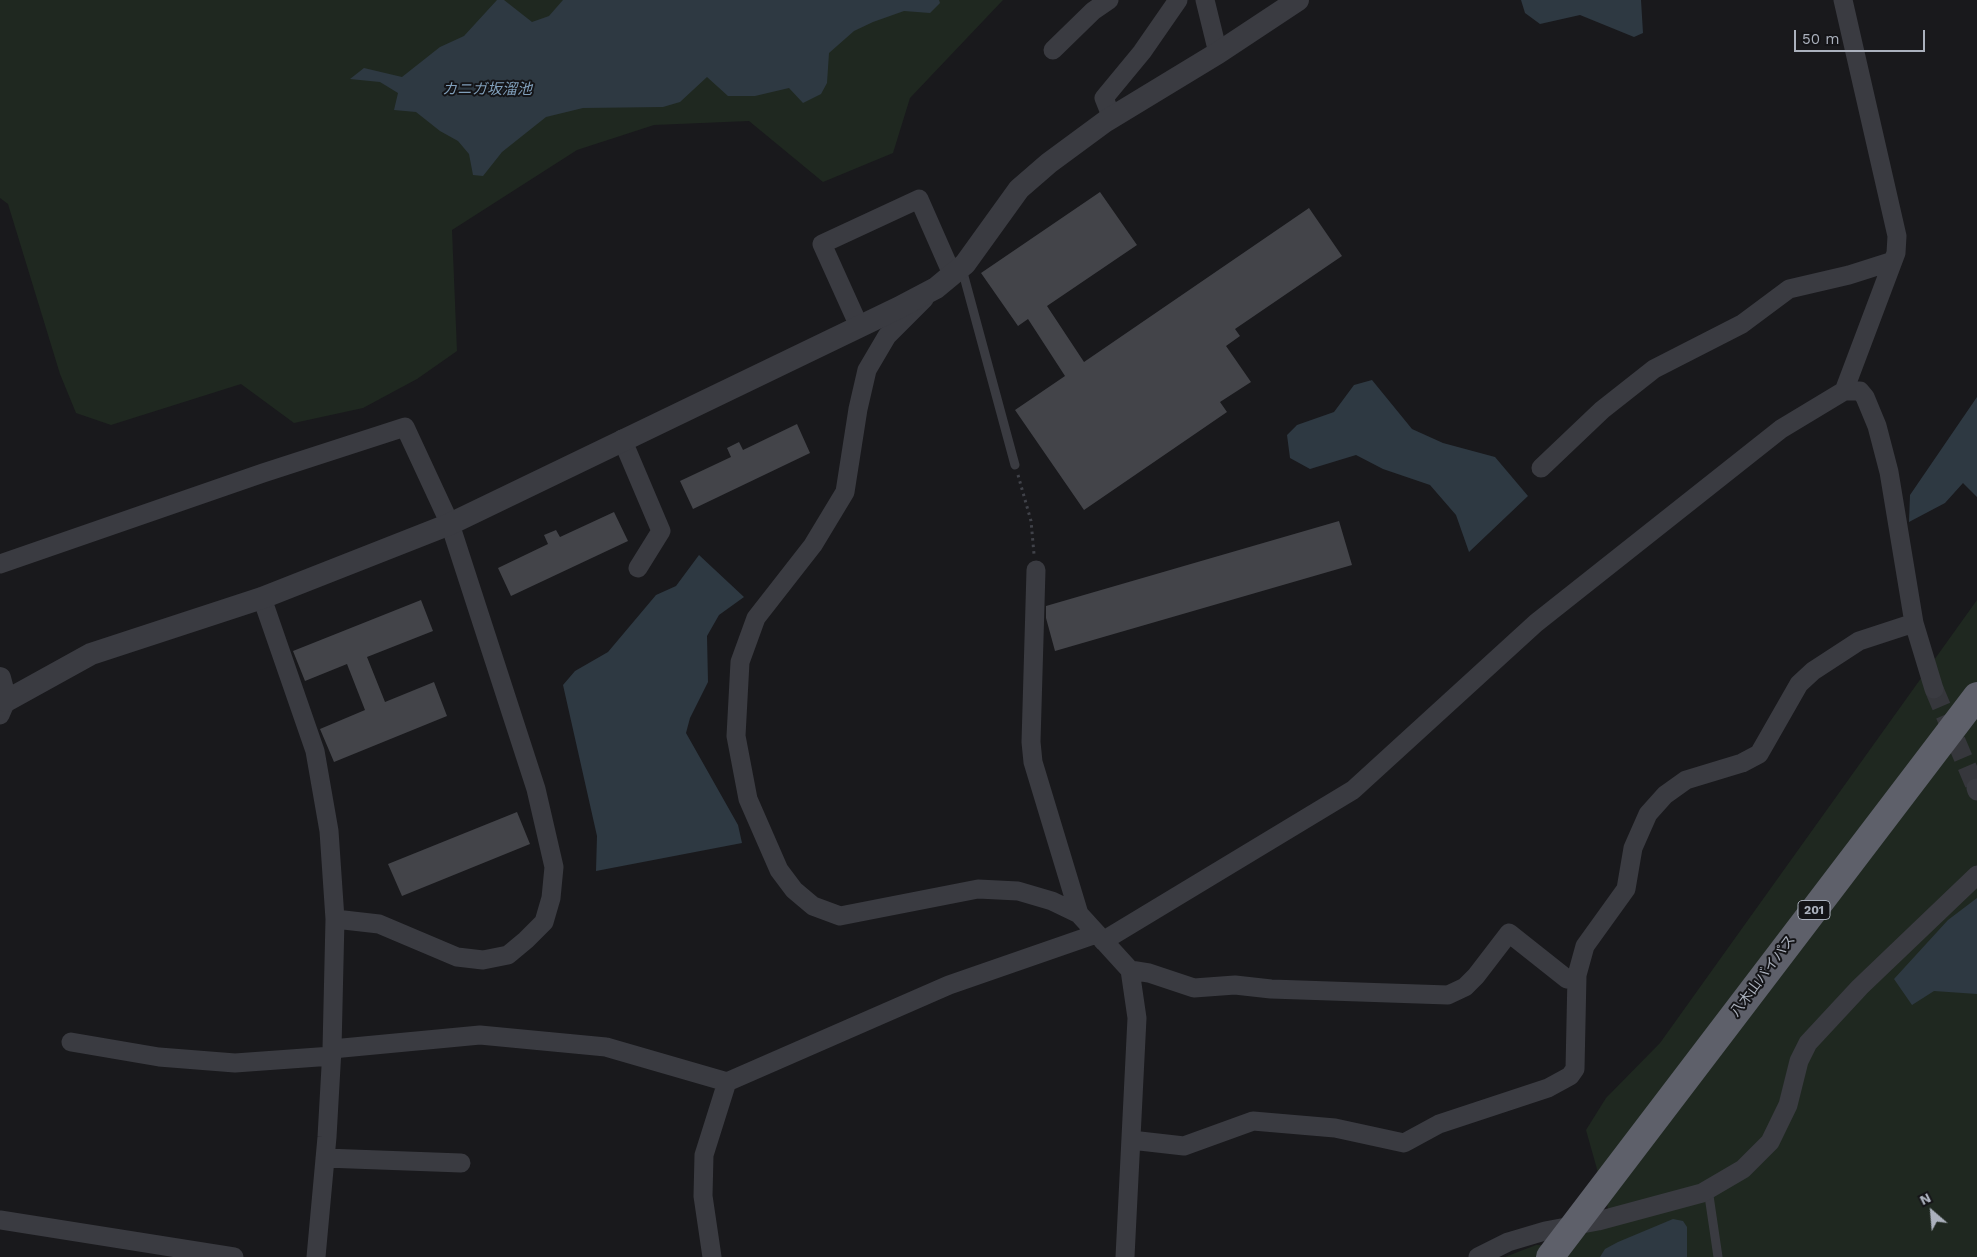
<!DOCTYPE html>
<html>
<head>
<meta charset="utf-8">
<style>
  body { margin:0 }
  #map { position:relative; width:1977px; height:1257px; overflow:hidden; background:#19191c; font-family:"Work Sans",sans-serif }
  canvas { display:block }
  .north { position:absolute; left:1907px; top:1187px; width:50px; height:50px; -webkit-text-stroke:4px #141417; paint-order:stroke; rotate:333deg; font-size:14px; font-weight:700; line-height:20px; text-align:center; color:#abb1bd }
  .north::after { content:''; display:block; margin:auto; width:18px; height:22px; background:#abb1bd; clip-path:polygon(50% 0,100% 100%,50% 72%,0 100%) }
  .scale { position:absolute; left:1794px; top:30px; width:131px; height:22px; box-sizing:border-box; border:2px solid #abb1bd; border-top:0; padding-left:6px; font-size:15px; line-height:18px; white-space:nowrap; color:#abb1bd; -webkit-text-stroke:4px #141417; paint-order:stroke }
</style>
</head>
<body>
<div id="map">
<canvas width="1977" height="1257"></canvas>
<div class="north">N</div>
<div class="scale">50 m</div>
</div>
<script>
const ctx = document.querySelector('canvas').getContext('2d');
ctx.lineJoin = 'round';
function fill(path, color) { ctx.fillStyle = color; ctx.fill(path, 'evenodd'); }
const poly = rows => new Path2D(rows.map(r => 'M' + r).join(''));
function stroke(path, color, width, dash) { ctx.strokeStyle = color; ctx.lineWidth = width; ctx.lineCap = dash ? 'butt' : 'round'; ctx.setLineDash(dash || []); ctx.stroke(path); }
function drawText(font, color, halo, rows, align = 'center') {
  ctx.font = font + ' "Work Sans","Noto Sans JP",sans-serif'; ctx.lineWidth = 4; ctx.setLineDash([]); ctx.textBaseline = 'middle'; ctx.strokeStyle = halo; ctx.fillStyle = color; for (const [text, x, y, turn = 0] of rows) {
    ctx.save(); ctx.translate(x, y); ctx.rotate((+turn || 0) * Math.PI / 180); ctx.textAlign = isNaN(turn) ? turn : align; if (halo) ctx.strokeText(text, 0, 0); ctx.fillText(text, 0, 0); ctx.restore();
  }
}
fill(poly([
  [0,0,1003,0,910,98,893,153,823,182,749,121,654,125,577,150,452,230,457,351,417,379,363,408,294,423,241,384,111,425,76,413,60,374,8,204,0,198],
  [1977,600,1977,1257,1505,1257,1536,1245,1572,1246,1609,1212,1586,1130,1606,1098,1660,1043]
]), '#1f2820');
fill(poly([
  [497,0,504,0,532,22,549,16,563,0,939,0,940,3,930,13,904,11,873,22,854,31,829,53,827,83,821,94,803,103,789,88,755,96,728,96,707,77,680,102,663,107,583,108,546,117,502,152,483,176,473,175,469,154,458,141,440,131,416,112,394,110,398,93,380,82,350,79,364,68,402,77,440,47,464,36],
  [1521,0,1641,0,1643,33,1634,37,1580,15,1540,24,1525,13],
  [1372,380,1412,429,1443,443,1495,457,1528,496,1469,552,1456,515,1430,485,1383,469,1356,455,1310,469,1290,458,1287,435,1297,425,1334,412,1354,385],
  [1977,397,1977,497,1963,483,1945,503,1909,522,1910,495],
  [699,555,744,597,719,615,707,636,708,682,690,718,686,733,738,825,742,843,596,871,597,836,563,685,575,671,608,652,656,595,676,586],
  [1977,898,1977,994,1934,991,1912,1005,1894,979,1948,920],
  [1673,1219,1683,1221,1687,1227,1687,1257,1600,1257,1605,1249,1618,1242]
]), '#2e3942');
fill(poly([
  [1100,192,1137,245,1047,306,1084,362,1309,208,1342,256,1235,329,1240,336,1226,346,1251,382,1220,402,1227,412,1084,510,1015,410,1065,376,1028,319,1018,326,981,273],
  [797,424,810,453,693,509,680,481,731,457,727,448,739,442,743,450],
  [614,512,628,541,511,596,498,568,548,544,544,535,556,530,560,537],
  [1339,521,1352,565,1055,651,1046,618,1046,606],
  [421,600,433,631,367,657,385,702,434,682,447,716,334,762,320,729,365,710,347,664,305,681,293,651],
  [517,812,530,844,402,896,388,864]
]), '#434449');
stroke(poly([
  [1934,689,1976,788]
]), '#36373c', 19, [19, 9]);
stroke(poly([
  [1018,475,1031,521,1034,554]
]), '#404249', 3, [2.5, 4]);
stroke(poly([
  [962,269,1015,465],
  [1708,1189,1718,1257]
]), '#3a3b41', 9);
stroke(poly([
  [1205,0,1218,53],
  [1843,0,1897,236,1896,253,1844,391],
  [1053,50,1093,11,1109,0],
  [1112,118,1104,98,1142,52,1178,0],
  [924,299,887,336,867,370,858,409,845,492,813,545,756,618,740,662,736,736,748,799,779,870,794,890,813,906,840,916,978,889,1018,891,1052,901,1079,914,1130,970,1137,1018,1125,1257],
  [859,326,822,244,919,199,952,274],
  [622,439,661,531,638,568],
  [1541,468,1602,410,1654,369,1742,324,1789,289,1849,275,1893,261],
  [0,564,263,473,405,427,450,524,536,789,554,867,551,898,544,922,526,940,508,955,483,960,457,957,379,924,335,919],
  [1036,570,1031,742,1033,762,1079,914],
  [262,598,315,751,329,831,335,919,332,1049,327,1137,316,1257],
  [0,715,6,701],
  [1976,788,1977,791],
  [1103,941,1353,790,1536,623,1781,429,1844,391,1860,391,1865,397,1877,426,1889,472,1914,623,1934,689],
  [1130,970,1149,973,1194,988,1235,985,1271,989,1448,995,1465,987,1476,976,1509,933,1567,979,1576,980],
  [71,1042,159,1057,235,1063,332,1056],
  [332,1049,480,1035,606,1047,727,1082,949,985,1096,934],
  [1131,1140,1184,1146,1253,1121,1335,1128,1404,1143,1439,1124,1548,1088,1570,1076,1575,1069,1577,975,1585,946,1626,889,1633,848,1648,814,1665,795,1686,780,1742,763,1759,754,1799,684,1813,671,1859,641,1914,623],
  [325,1158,461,1163],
  [0,1220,234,1257],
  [712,1257,703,1196,704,1155,727,1082],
  [1478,1257,1508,1242,1545,1231,1598,1221,1702,1193,1743,1169,1770,1142,1788,1105,1799,1061,1808,1043,1860,987,1977,875]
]), '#3a3b41', 19);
stroke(poly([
  [0,678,6,701,91,654,262,598,450,524,898,308,936,288,965,264,1019,189,1049,163,1106,121,1218,53,1298,0]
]), '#3a3b41', 22);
stroke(poly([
  [1550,1257,1977,696]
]), '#5e606a', 28);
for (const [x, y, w] of [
  [1814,910,32]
]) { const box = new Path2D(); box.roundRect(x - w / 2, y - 9.5, w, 19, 4); ctx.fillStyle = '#141417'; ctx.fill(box); stroke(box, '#abb1bd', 1); }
drawText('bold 12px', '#abb1bd', null, [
  ["201",1814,910]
]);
drawText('14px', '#abb1bd', '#141417', [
  ["八木山バイパス",1763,976,-53]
]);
drawText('italic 15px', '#809fba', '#141417', [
  ["カニガ坂溜池",487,90]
]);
</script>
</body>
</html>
